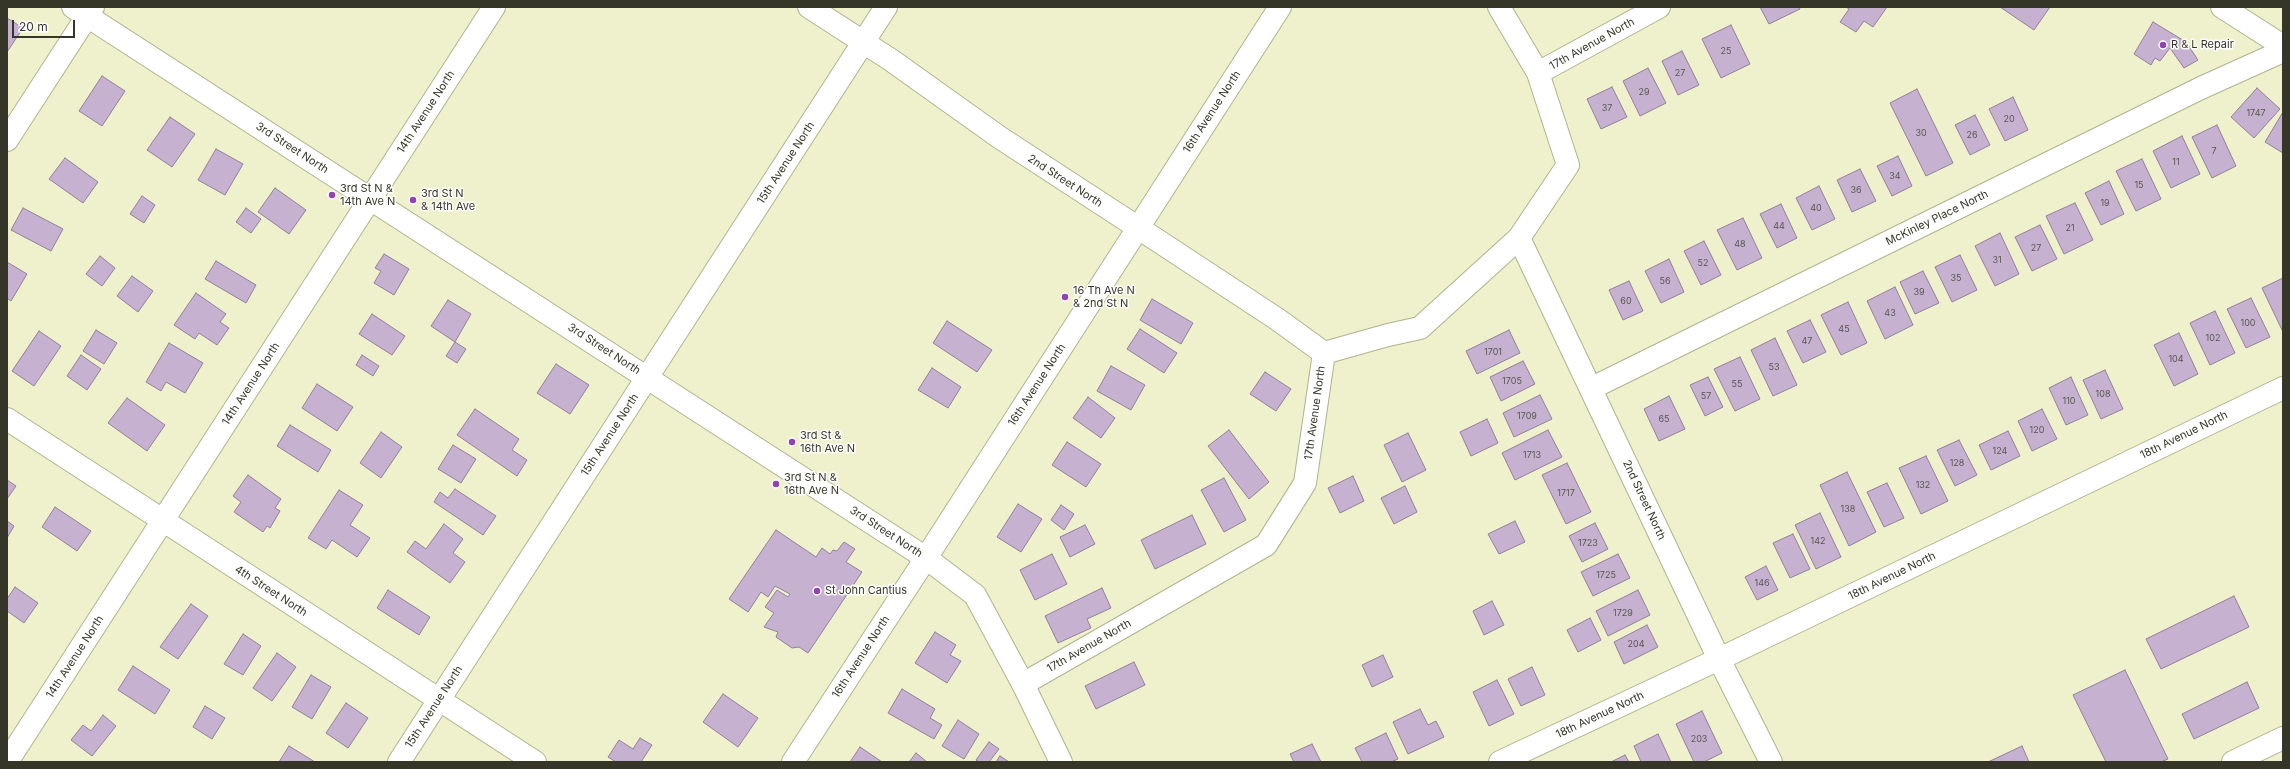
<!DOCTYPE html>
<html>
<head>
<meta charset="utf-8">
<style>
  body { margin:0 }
  #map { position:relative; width:2290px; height:769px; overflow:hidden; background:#eff0cc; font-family:Inter,sans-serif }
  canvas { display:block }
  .frame { position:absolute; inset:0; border:8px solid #363628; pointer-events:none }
  .scale { position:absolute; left:12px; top:20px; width:63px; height:18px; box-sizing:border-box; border:2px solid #363628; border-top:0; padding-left:5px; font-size:12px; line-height:14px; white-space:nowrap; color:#363628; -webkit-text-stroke:3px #fff; paint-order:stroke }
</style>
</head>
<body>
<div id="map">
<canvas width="2290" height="769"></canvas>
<div class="frame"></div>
<div class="scale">20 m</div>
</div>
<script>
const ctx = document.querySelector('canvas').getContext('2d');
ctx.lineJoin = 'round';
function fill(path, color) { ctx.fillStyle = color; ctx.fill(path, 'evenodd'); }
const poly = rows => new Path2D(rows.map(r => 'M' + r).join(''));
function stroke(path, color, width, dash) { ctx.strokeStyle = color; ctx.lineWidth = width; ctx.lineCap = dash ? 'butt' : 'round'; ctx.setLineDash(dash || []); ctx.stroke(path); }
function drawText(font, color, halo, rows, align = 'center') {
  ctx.font = font + ' Inter,sans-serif'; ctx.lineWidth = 3; ctx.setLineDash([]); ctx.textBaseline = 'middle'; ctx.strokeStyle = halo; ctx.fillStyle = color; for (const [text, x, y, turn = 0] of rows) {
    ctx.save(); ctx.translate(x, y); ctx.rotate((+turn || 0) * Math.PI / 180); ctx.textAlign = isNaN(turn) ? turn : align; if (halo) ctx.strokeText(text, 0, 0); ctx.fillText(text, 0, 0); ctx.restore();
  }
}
const building = poly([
  [1760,7,1799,7,1800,9,1769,24,1760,7],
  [1846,7,1887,7,1873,27,1864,21,1856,32,1840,22,1849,9,1846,7],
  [2000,7,2050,7,2034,30,2000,7],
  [7,18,23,28,7,52,7,18],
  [2153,22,2186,42,2198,60,2184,68,2170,48,2160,61,2155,58,2151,65,2134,54,2153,22],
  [1731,25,1750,64,1721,78,1702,39,1731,25],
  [1682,51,1699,85,1678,95,1662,61,1682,51],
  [1648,68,1666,103,1640,116,1623,81,1648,68],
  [102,76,125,91,102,126,79,111,102,76],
  [1612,87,1627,117,1601,129,1587,99,1612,87],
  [2257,88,2280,109,2254,138,2231,117,2257,88],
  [1917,89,1953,163,1926,176,1890,103,1917,89],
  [2013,97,2028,130,2005,141,1989,109,2013,97],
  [2283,112,2283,153,2265,142,2283,112],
  [1975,115,1990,145,1970,155,1955,125,1975,115],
  [170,117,195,134,172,167,147,150,170,117],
  [2217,125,2236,166,2212,178,2192,137,2217,125],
  [2182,136,2200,174,2171,188,2153,151,2182,136],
  [216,149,243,164,225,195,198,180,216,149],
  [1898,156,1912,186,1892,196,1877,166,1898,156],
  [65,158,98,182,83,203,49,179,65,158],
  [2142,159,2161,199,2136,211,2116,171,2142,159],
  [1860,169,1876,201,1852,212,1837,180,1860,169],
  [2109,181,2124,214,2101,225,2085,193,2109,181],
  [1819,186,1835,219,1812,230,1796,198,1819,186],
  [275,188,306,210,289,234,258,212,275,188],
  [142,196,155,205,144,223,130,214,142,196],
  [2075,203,2093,240,2064,254,2046,216,2075,203],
  [1781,204,1797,238,1777,248,1760,214,1781,204],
  [23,208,63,229,51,251,11,230,23,208],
  [246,208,261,219,251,233,236,222,246,208],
  [1743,218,1762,258,1737,270,1717,230,1743,218],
  [2040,225,2057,259,2032,271,2015,237,2040,225],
  [2000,233,2019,274,1995,286,1975,246,2000,233],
  [1704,241,1721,275,1701,285,1684,251,1704,241],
  [384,254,409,269,394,295,374,283,381,271,375,268,384,254],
  [1960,255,1977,290,1952,302,1935,267,1960,255],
  [100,256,115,268,102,286,86,274,100,256],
  [1669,259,1684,292,1661,303,1645,271,1669,259],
  [216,261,256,285,246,303,205,279,216,261],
  [7,262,27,274,11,301,7,298,7,262],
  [1923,271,1939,303,1915,314,1900,282,1923,271],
  [132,276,153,291,138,312,117,296,132,276],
  [2283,278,2283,332,2262,288,2283,278],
  [1629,281,1643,311,1623,320,1609,290,1629,281],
  [1895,287,1913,325,1885,339,1867,301,1895,287],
  [196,293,226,314,220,322,229,328,217,345,199,333,195,339,174,325,196,293],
  [2251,298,2270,337,2246,348,2227,309,2251,298],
  [1152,299,1193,323,1181,344,1140,320,1152,299],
  [448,300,471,314,455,342,431,326,448,300],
  [1848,302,1867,343,1841,355,1821,315,1848,302],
  [2215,311,2235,353,2210,365,2190,323,2215,311],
  [372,314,405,336,392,355,359,334,372,314],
  [1810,320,1826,352,1803,363,1787,331,1810,320],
  [947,321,992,350,977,372,933,343,947,321],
  [1140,329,1177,353,1164,373,1127,349,1140,329],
  [96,330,117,343,104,364,83,351,96,330],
  [1509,330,1520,353,1477,374,1466,351,1509,330],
  [39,331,61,346,34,386,12,371,39,331],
  [2179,333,2198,374,2174,386,2154,345,2179,333],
  [1775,338,1797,385,1773,396,1751,350,1775,338],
  [455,342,466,349,457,363,446,356,455,342],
  [169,343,203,363,185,393,166,382,161,391,146,382,169,343],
  [81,355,101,369,87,390,67,376,81,355],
  [362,355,379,366,373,376,356,365,362,355],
  [1740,357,1760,399,1735,411,1714,369,1740,357],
  [1523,361,1535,384,1501,401,1490,377,1523,361],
  [556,364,589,385,570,414,537,393,556,364],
  [1111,366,1145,385,1131,410,1097,391,1111,366],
  [932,368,961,387,948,408,918,390,932,368],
  [2105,370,2123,409,2101,419,2083,380,2105,370],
  [1265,372,1291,389,1276,411,1250,394,1265,372],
  [1708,377,1723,407,1705,416,1690,385,1708,377],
  [2071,377,2088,415,2066,425,2049,388,2071,377],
  [317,384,353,407,337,431,302,408,317,384],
  [1540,395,1552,419,1514,437,1503,413,1540,395],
  [1669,396,1685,429,1659,441,1644,409,1669,396],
  [1088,397,1115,418,1101,438,1073,418,1088,397],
  [127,398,165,425,147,451,108,423,127,398],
  [475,409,519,439,512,450,527,460,517,476,457,435,475,409],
  [2042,409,2057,439,2032,451,2018,421,2042,409],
  [1487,419,1498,443,1471,456,1460,432,1487,419],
  [290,425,331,450,318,472,277,446,290,425],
  [1229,430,1269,482,1249,499,1208,446,1229,430],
  [1548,430,1562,457,1515,480,1502,453,1548,430],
  [2008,431,2020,456,1991,470,1979,445,2008,431],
  [381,432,402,447,381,478,360,463,381,432],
  [1408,433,1426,470,1402,482,1384,445,1408,433],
  [1959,440,1977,475,1955,486,1937,450,1959,440],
  [1067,442,1101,464,1086,487,1052,465,1067,442],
  [453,445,476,459,461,483,438,469,453,445],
  [1926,456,1948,501,1921,514,1899,468,1926,456],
  [1567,463,1591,512,1566,524,1542,475,1567,463],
  [1847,472,1876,532,1849,546,1820,485,1847,472],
  [248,475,281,499,275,508,280,511,270,528,267,526,263,532,234,512,241,502,233,496,248,475],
  [1353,476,1364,501,1340,513,1328,488,1353,476],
  [1224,478,1246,520,1224,532,1201,490,1224,478],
  [7,480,16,486,7,499,7,480],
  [1887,483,1904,518,1884,527,1867,492,1887,483],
  [1405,486,1417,512,1394,524,1381,498,1405,486],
  [455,489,496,516,483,535,434,502,440,492,448,498,455,489],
  [339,490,363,505,350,525,370,538,357,557,332,540,326,549,308,538,339,490],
  [1018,504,1042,519,1021,552,997,537,1018,504],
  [1061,505,1074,514,1064,530,1051,520,1061,505],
  [55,507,91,531,77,551,42,527,55,507],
  [1820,513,1841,557,1816,569,1795,525,1820,513],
  [1192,515,1206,544,1155,569,1141,540,1192,515],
  [7,521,14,526,7,538,7,521],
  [1515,521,1525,542,1499,554,1488,534,1515,521],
  [1595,523,1608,549,1582,562,1569,536,1595,523],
  [444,524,463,539,453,553,465,562,450,583,407,552,415,541,426,549,444,524],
  [1085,525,1095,544,1070,557,1060,537,1085,525],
  [776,530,816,557,822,548,830,554,833,550,837,551,844,542,855,549,846,562,862,572,808,653,799,647,792,648,776,637,778,632,764,627,774,613,765,607,777,590,788,597,790,594,775,586,768,597,761,592,748,612,729,599,776,530],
  [1793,534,1810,569,1790,578,1773,543,1793,534],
  [1052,554,1067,584,1035,600,1020,570,1052,554],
  [1618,554,1630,578,1593,596,1581,572,1618,554],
  [1766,566,1778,590,1757,600,1745,577,1766,566],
  [15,587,38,603,24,623,7,611,7,599,15,587],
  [1102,588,1111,608,1087,619,1091,628,1058,643,1045,616,1102,588],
  [388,590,430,617,419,635,377,608,388,590],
  [1638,590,1650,615,1608,636,1596,611,1638,590],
  [2234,596,2249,627,2161,669,2146,639,2234,596],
  [1492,601,1504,625,1484,635,1473,611,1492,601],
  [191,604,208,616,178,659,160,647,191,604],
  [1590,618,1601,640,1578,652,1567,630,1590,618],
  [1647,625,1658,647,1624,664,1614,642,1647,625],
  [935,632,956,645,950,655,961,661,947,683,915,663,935,632],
  [243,634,261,646,243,675,224,664,243,634],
  [277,653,296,667,272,701,253,688,277,653],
  [1383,655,1393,677,1372,687,1362,665,1383,655],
  [1134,662,1145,685,1096,709,1085,686,1134,662],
  [133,666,170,690,155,714,118,690,133,666],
  [1532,667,1545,695,1521,706,1508,679,1532,667],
  [2125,670,2168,759,2161,762,2106,762,2073,695,2125,670],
  [311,675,331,687,312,719,292,707,311,675],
  [1497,680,1514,714,1489,726,1473,692,1497,680],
  [2247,682,2259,708,2194,739,2182,714,2247,682],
  [902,689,935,709,930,718,942,725,934,739,888,713,902,689],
  [723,694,758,718,738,747,703,722,723,694],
  [346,703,368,718,348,748,326,733,346,703],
  [205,706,225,718,212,739,193,727,205,706],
  [1420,709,1428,725,1436,721,1444,737,1408,754,1393,722,1420,709],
  [1702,711,1722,753,1704,762,1694,762,1676,724,1702,711],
  [103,715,116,726,92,756,71,740,83,725,91,731,103,715],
  [958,720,979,734,964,759,942,746,958,720],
  [1386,733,1398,759,1391,762,1362,762,1355,748,1386,733],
  [1658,734,1671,762,1641,762,1634,746,1658,734],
  [640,738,652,745,641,762,616,762,608,757,619,740,633,749,640,738],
  [989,742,999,749,989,762,979,762,976,760,989,742],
  [1312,744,1321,762,1294,762,1290,754,1312,744],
  [289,746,315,762,279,762,289,746],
  [2022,746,2029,762,1988,762,2022,746],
  [860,747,882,762,850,762,860,747],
  [916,753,927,762,909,762,916,753],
  [1625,755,1629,762,1611,762,1625,755],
  [1000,756,1009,762,996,762,1000,756]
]);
fill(building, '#c6b2d0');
stroke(building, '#927f9b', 1);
const street = poly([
  [1499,7,1538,73],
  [7,140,93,7],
  [1137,227,1277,319,1324,353],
  [1519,238,1719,659,1771,762],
  [1324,353,1388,335,1420,328,1519,238,1568,165,1538,73,1659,7],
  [1592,388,2201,88,2283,51],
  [7,419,535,762],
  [1023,684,1266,545,1305,483,1324,353],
  [7,762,494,7],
  [399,762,886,7],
  [793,762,926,558],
  [1500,762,1736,651,2283,388],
  [2233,762,2283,738]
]);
const secondary = poly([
  [73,7,926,558,975,595,1023,684,1061,762],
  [809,7,891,60,999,137,1137,227],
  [2222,7,2283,46],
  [926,558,1280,7]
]);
stroke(street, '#b1b28f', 24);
stroke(secondary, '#b1b28f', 24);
stroke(street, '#fff', 22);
stroke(secondary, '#fff', 22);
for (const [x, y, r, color] of [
  [2163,45,4,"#9242b2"],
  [332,195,4,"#9242b2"],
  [413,200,4,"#9242b2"],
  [1065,297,4,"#9242b2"],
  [792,442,4,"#9242b2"],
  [776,484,4,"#9242b2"],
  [817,591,4,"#9242b2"]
]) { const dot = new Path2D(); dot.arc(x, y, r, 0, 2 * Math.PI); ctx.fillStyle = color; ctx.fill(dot); stroke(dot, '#fff', 1.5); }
drawText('9px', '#5a5552', null, [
  ["25",1726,51],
  ["27",1680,73],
  ["29",1644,92],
  ["37",1607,108],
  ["1747",2256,113],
  ["20",2009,119],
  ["30",1921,133],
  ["26",1972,135],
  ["7",2214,151],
  ["11",2176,162],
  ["34",1895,176],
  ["15",2139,185],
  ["36",1856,190],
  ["19",2105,203],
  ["40",1816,208],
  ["44",1779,226],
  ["21",2070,228],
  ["48",1740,244],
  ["27",2036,248],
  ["31",1997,260],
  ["52",1703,263],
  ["35",1956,278],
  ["56",1665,281],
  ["39",1919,292],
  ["60",1626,301],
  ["43",1890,313],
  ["100",2248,323],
  ["45",1844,329],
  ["102",2213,338],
  ["47",1807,341],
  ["1701",1493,352],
  ["104",2176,359],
  ["53",1774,367],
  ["1705",1512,381],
  ["55",1737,384],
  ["108",2103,394],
  ["57",1706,396],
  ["110",2069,401],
  ["1709",1527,416],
  ["65",1664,419],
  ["120",2037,430],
  ["124",2000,451],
  ["1713",1532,455],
  ["128",1957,463],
  ["132",1923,485],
  ["1717",1566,493],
  ["138",1848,509],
  ["142",1818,541],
  ["1723",1588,543],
  ["1725",1606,575],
  ["146",1762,583],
  ["1729",1623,613],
  ["204",1636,644],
  ["203",1699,739]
]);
drawText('11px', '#363628', '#fff', [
  ["17th Avenue North",1592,44,-29],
  ["14th Avenue North",426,112,-57],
  ["16th Avenue North",1212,112,-57],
  ["3rd Street North",292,148,33],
  ["15th Avenue North",786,163,-57],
  ["2nd Street North",1065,181,33],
  ["McKinley Place North",1937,218,-26],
  ["3rd Street North",604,349,33],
  ["14th Avenue North",251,384,-57],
  ["16th Avenue North",1037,385,-57],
  ["17th Avenue North",1315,413,-82],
  ["15th Avenue North",610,435,-57],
  ["18th Avenue North",2184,435,-26],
  ["2nd Street North",1644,500,65],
  ["3rd Street North",886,532,33],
  ["18th Avenue North",1892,576,-26],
  ["4th Street North",271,591,33],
  ["17th Avenue North",1089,646,-30],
  ["14th Avenue North",75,657,-57],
  ["16th Avenue North",861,657,-57],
  ["15th Avenue North",434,707,-57],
  ["18th Avenue North",1600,715,-25]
]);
drawText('11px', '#363628', '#fff', [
  ["R & L Repair",2171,45],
  ["3rd St N &",340,189],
  ["14th Ave N",340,202],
  ["3rd St N",421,194],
  ["& 14th Ave",421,207],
  ["16 Th Ave N",1073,291],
  ["& 2nd St N",1073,304],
  ["3rd St &",800,436],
  ["16th Ave N",800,449],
  ["3rd St N &",784,478],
  ["16th Ave N",784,491],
  ["St John Cantius",825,591]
], 'left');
</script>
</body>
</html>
